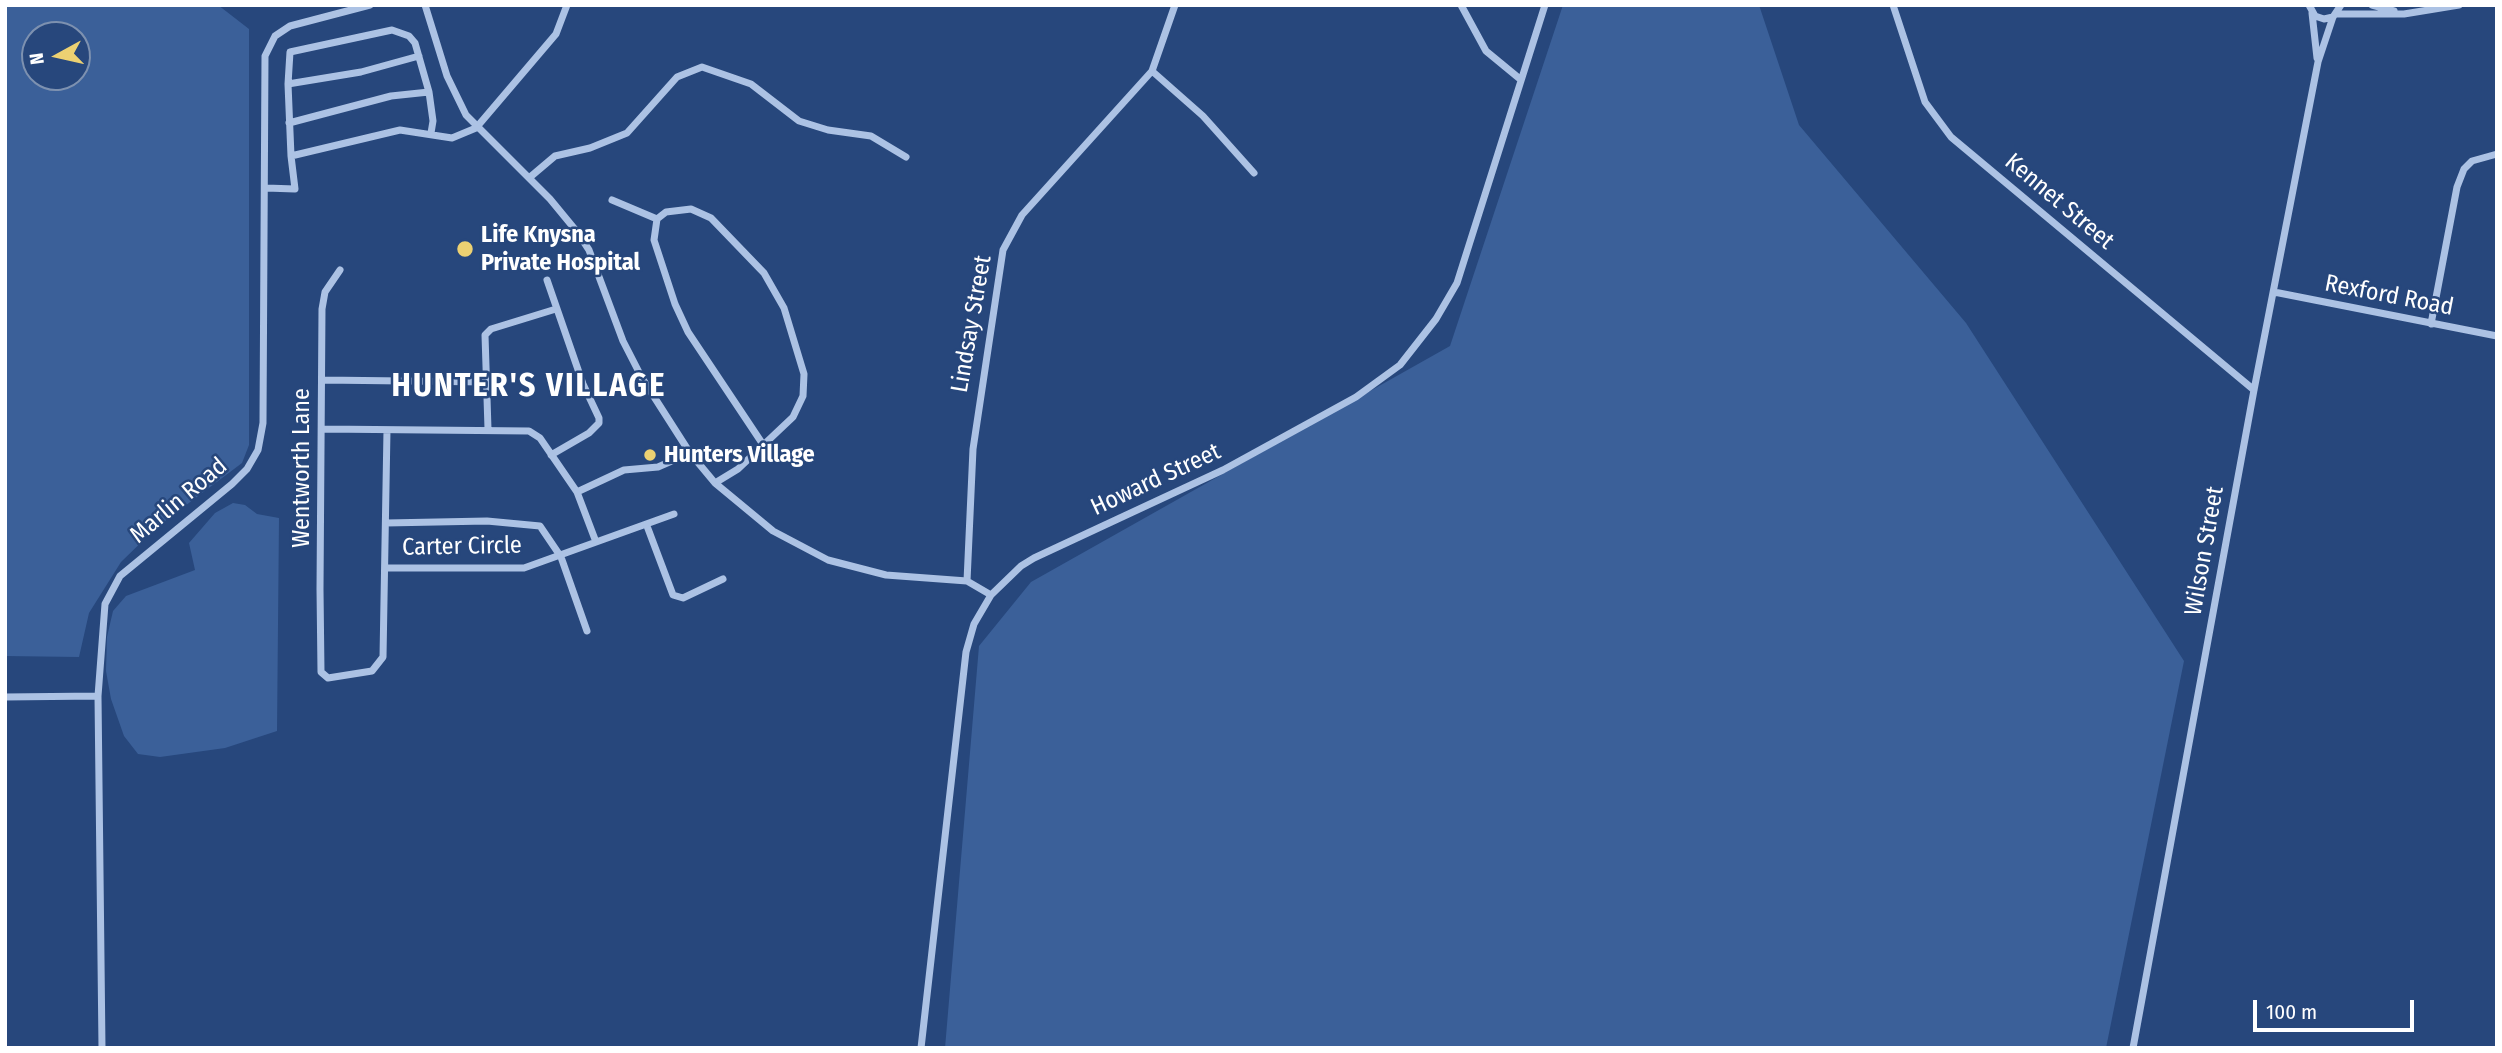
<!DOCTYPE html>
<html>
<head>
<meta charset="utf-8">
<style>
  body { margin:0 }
  #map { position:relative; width:2502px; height:1053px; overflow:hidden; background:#27477c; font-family:"Fira Sans Condensed",sans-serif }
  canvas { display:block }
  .frame { position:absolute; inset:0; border:7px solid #fff; pointer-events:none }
  .north { position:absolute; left:21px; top:21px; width:70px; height:70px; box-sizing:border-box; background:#27477c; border:2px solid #7d91b0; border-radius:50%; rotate:262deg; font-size:19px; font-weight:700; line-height:28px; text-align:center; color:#fff }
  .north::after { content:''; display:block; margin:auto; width:24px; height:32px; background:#ecd172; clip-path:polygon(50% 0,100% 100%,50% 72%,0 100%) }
  .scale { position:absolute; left:2253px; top:1000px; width:161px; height:32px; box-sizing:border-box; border:4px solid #fff; border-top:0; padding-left:9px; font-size:21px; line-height:24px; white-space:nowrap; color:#fff; -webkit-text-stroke:5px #27477c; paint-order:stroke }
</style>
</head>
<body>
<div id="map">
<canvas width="2502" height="1053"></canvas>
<div class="frame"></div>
<div class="north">N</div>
<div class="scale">100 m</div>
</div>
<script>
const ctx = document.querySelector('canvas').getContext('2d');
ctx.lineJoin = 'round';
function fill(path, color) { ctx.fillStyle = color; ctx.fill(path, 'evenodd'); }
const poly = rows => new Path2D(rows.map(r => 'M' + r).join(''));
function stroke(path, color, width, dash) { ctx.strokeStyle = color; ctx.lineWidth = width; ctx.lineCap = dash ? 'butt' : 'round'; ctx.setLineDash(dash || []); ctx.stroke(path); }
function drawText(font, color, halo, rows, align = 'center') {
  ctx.font = font + ' "Fira Sans Condensed",sans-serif'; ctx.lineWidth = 5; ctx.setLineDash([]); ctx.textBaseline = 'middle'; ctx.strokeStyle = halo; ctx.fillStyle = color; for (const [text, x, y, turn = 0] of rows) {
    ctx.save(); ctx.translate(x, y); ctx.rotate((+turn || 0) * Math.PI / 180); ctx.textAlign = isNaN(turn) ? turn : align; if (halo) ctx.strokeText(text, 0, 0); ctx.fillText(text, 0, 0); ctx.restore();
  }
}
fill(poly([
  [5,5,218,5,249,29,249,445,242,463,157,527,121,562,89,613,79,657,5,656],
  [35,35,77,35,77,77,35,77],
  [1563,5,1759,5,1799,125,1966,323,2184,661,2106,1048,945,1048,979,646,1031,582,1450,346],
  [233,503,245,505,257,514,279,518,277,731,225,748,160,757,138,754,124,736,111,699,106,671,107,637,113,611,126,596,195,570,189,543,215,513]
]), '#3b6099');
stroke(poly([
  [425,5,447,76,466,115,550,199,578,233,589,250,623,341,642,378,690,453,715,483,773,531,828,560,886,575,967,581,991,595],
  [1461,5,1486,51,1520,79],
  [1893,5,1925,102,1951,137,2254,390],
  [2309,5,2315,16,2324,19,2333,17,2341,5],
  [2372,5,2394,11],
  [2312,13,2317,58],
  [2337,14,2404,14,2459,5],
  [1152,71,1203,116,1254,173],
  [288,84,361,72,419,56],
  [289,123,391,96,429,92],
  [431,133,433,121,429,92,415,43,409,36,392,30,290,52,288,84,291,156,400,130,452,138,476,128,556,34,567,5],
  [529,178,555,156,590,148,627,133,677,77,702,67,751,84,799,121,828,130,871,136,906,157],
  [266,188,295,189,291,156],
  [612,200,657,219],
  [340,270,325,292,322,309,320,589,321,672,328,678,372,671,383,657,387,430],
  [547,280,583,384,599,418,599,423,589,433,551,455],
  [2274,292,2497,336],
  [2431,324,2457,187,2464,169,2472,161,2497,154],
  [322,380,488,382],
  [323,429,529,431,540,438,577,492,596,542],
  [488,429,485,335,491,329,556,309],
  [715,483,738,469,793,417,803,396,804,374,784,308,764,273,711,218,691,209,666,212,657,219,654,240,675,304,688,332,762,443],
  [577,492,624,470,658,467,690,453],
  [386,523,487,521,540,526,561,557,587,631],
  [647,526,673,595,683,598,723,579],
  [386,568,524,568,674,514],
  [967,581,973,449,1003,250,1022,215,1152,71,1175,5],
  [5,697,98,696],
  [102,1048,98,696,105,604,120,576,232,484,247,469,258,450,263,423,265,56,275,36,290,26,370,5],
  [921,1048,966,652,974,624,991,595,1021,566,1034,558,1223,470,1356,397,1400,365,1436,319,1457,283,1545,5],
  [2133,1048,2254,390,2318,62,2333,17]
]), '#acc2e4', 7);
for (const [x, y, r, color] of [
  [465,249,9,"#ecd172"],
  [650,455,7,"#ecd172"]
]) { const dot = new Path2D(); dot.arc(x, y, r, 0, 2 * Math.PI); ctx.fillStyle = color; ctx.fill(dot); stroke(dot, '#27477c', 2.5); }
drawText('24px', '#fff', '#27477c', [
  ["Kennet Street",2059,202,40],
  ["Rexford Road",2389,296,11],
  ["Lindsay Street",972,324,-80],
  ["Wentworth Lane",302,468,-90],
  ["Howard Street",1156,480,-25],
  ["Marlin Road",179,501,-40],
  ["Carter Circle",462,547,-1],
  ["Wilson Street",2205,551,-80]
]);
drawText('bold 24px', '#fff', '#27477c', [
  ["Life Knysna",481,235],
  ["Private Hospital",481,263],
  ["Hunters Village",664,455]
], 'left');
ctx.letterSpacing = '2px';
drawText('bold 32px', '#fff', '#27477c', [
  ["HUNTER'S VILLAGE",529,387]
]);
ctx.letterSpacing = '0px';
</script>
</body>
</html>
